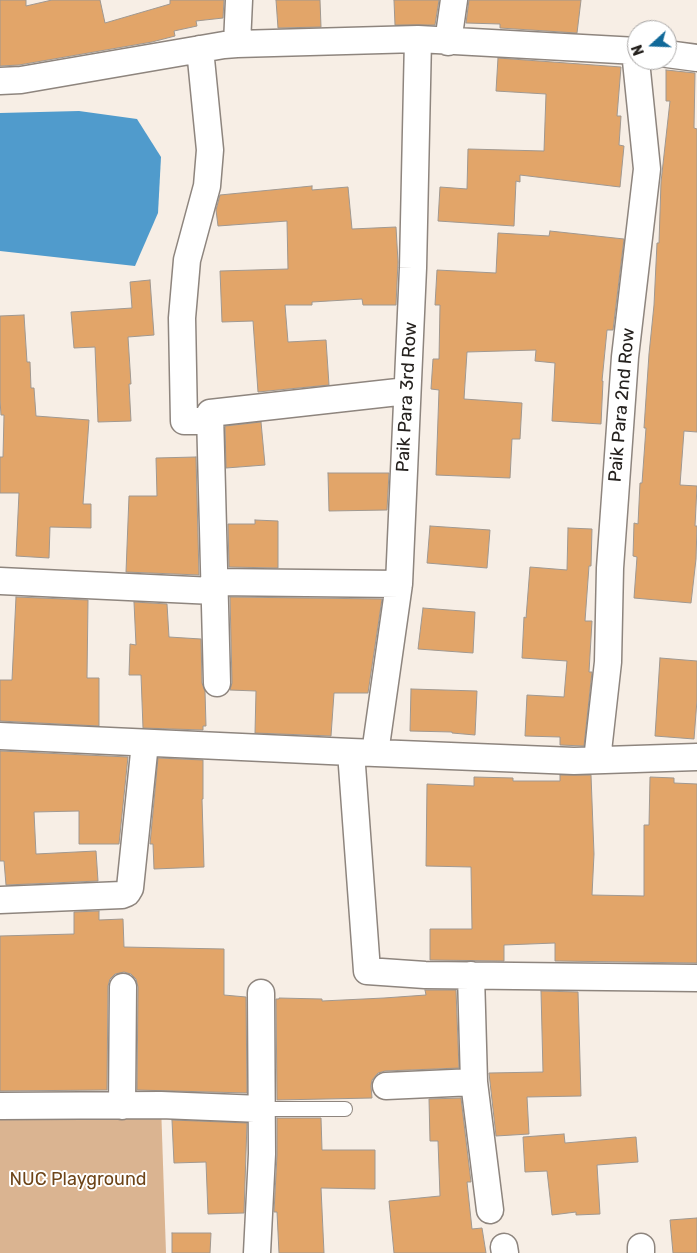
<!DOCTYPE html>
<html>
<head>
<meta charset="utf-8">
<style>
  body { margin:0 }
  #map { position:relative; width:697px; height:1253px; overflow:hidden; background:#f7eee5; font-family:Rubik,sans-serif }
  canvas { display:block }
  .north { position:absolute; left:627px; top:20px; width:50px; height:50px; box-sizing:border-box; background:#fff; border:1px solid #a8a6a5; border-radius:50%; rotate:250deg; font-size:14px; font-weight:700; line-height:20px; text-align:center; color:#25211e }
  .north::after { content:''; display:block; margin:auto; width:18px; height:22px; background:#116999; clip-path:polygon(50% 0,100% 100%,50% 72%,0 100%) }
</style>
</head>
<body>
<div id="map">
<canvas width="697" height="1253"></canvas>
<div class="north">N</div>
</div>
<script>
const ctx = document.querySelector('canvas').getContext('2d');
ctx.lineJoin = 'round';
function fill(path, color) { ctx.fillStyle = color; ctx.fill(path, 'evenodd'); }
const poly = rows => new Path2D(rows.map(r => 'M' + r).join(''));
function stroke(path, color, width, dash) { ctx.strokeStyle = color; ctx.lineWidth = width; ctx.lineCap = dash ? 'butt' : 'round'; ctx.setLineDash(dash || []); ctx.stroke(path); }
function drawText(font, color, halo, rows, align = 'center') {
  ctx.font = font + ' Rubik,sans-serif'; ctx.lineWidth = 4; ctx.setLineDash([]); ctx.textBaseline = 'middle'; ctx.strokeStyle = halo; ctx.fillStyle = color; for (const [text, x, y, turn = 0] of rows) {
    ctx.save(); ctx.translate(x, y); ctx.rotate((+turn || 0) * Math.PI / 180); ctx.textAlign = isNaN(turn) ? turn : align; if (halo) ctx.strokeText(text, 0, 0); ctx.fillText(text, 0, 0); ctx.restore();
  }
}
fill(poly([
  [161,1105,166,1253,0,1253,0,1107]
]), '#dab491');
fill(poly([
  [79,111,137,119,161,157,158,213,135,266,0,251,0,113]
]), '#509bcc');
const building = poly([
  [0,0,26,0,26,6,52,0,100,0,105,23,170,4,170,0,224,0,223,18,196,21,197,26,174,31,175,36,152,42,19,65,0,66,0,0],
  [276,0,320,0,321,27,278,28,276,0],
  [394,0,439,0,435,25,395,25,394,0],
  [469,0,581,0,577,33,500,28,500,24,466,23,469,0],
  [498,58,621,67,617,116,621,116,619,145,624,146,620,187,520,175,520,182,516,181,514,226,438,221,440,187,467,189,468,149,544,151,546,94,496,91,498,58],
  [666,70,695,73,694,128,697,129,697,432,684,431,680,485,697,486,695,526,697,526,696,559,691,603,634,598,637,557,633,556,634,523,638,524,640,483,642,483,646,428,644,428,649,354,654,305,657,243,659,243,661,182,670,101,666,101,666,70],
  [312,186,312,190,348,187,352,229,396,227,398,262,396,305,363,305,362,299,312,302,312,305,285,305,288,342,326,340,329,385,258,392,253,321,222,322,220,271,288,269,287,221,218,226,216,210,220,195,312,186],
  [550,231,624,239,613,330,607,330,602,381,603,381,601,424,552,421,555,363,535,361,536,350,467,352,464,399,522,403,520,439,512,439,510,478,436,475,439,390,431,389,433,359,439,359,440,305,435,305,437,270,496,273,498,233,549,236,550,231],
  [150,280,154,335,128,337,131,384,129,384,131,421,98,422,95,347,74,348,71,312,132,308,130,282,150,280],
  [24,315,27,362,30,362,31,388,34,388,36,416,89,420,83,504,91,504,91,528,50,527,49,558,16,556,19,493,0,493,0,457,3,457,4,415,1,415,0,400,0,316,24,315],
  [261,422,265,465,226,468,225,426,261,422],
  [196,457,199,575,126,572,129,496,157,496,156,458,196,457],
  [328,473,389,473,387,510,329,511,328,473],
  [255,520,278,521,278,568,229,567,228,524,255,524,255,520],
  [430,526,490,530,487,568,427,563,430,526],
  [568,528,592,529,591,566,589,566,585,621,592,621,589,672,592,672,584,746,560,745,560,737,525,736,527,695,564,697,567,661,522,658,524,617,526,618,530,567,567,570,568,528],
  [16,597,88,600,87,678,99,678,99,726,0,721,0,680,12,680,16,597],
  [230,597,382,599,368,693,334,693,331,736,255,733,256,691,230,690,232,683,230,597],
  [134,602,167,604,169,637,201,639,202,683,205,691,206,726,203,726,203,730,143,728,141,675,129,675,130,644,136,645,134,602],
  [423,608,475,612,473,653,418,649,423,608],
  [660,658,697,661,697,700,694,739,655,736,660,658],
  [411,689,477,691,475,735,452,733,452,732,410,731,411,689],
  [0,751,128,757,119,844,79,844,79,811,34,812,36,854,96,851,98,881,6,885,4,861,0,861,0,751],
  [158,758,203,760,203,799,202,799,204,867,154,869,153,844,150,844,158,758],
  [560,775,591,775,594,854,592,895,644,896,644,825,649,825,650,777,674,778,674,783,697,784,697,963,555,961,555,943,504,945,504,961,430,960,430,929,472,929,471,867,426,866,427,784,474,786,474,777,513,778,513,781,560,781,560,775],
  [99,911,99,920,123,919,124,947,224,949,224,995,246,997,247,1093,137,1090,138,987,136,979,131,974,124,972,115,974,110,979,108,986,107,1090,0,1091,0,936,74,934,74,912,99,911],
  [425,990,456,990,459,1068,385,1071,378,1073,372,1080,371,1086,372,1098,277,1100,276,999,279,999,279,998,322,999,322,1001,384,998,426,995,425,990],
  [541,991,578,992,581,1096,527,1097,529,1134,496,1136,489,1073,543,1072,541,991],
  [461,1098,471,1182,467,1182,472,1229,482,1228,486,1253,394,1253,389,1201,440,1196,438,1141,430,1141,429,1099,461,1098],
  [277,1118,321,1118,322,1150,375,1150,375,1189,321,1188,324,1253,279,1253,277,1212,274,1212,277,1155,277,1118],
  [172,1120,247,1123,244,1213,208,1214,206,1162,174,1163,172,1120],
  [564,1134,565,1143,636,1137,638,1162,597,1165,600,1214,576,1215,576,1212,552,1215,547,1171,525,1172,523,1137,564,1134],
  [697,1218,697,1253,673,1253,670,1220,697,1218],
  [172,1233,211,1233,210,1253,172,1253,172,1233]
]);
fill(building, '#e2a569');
stroke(building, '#a09890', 1);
const service = poly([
  [261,1109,345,1109]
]);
const minor = poly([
  [448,42,454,0],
  [237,44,239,0],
  [200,49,210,150,207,186,187,260,182,318,184,421,210,421],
  [667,54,697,58],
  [0,81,21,80,224,45,237,44,418,39,637,51],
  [0,581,214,591],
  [214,582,399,584],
  [217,683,210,413,407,391],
  [0,736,351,752,574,761,697,757],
  [351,752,367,971,425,975,697,978],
  [375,753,399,584,413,268,418,39],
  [597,760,608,662,610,568,625,357,647,169,635,51],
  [0,900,122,895,127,893,130,888,145,743],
  [471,975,474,1082,490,1210],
  [386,1086,474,1082],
  [0,1106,161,1105,261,1109],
  [122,1106,123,987],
  [504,1247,505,1253],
  [641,1247,641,1253],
  [257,1253,262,1154,261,993]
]);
stroke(service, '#8e857e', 16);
stroke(minor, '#8e857e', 29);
stroke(service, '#fff', 14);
stroke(minor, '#fff', 26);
drawText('18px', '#25211e', '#fff', [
  ["Paik Para 3rd Row",407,397,-87],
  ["Paik Para 2nd Row",622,405,-85]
]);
drawText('18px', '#6e4519', '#fff', [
  ["NUC Playground",78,1180]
]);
</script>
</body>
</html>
